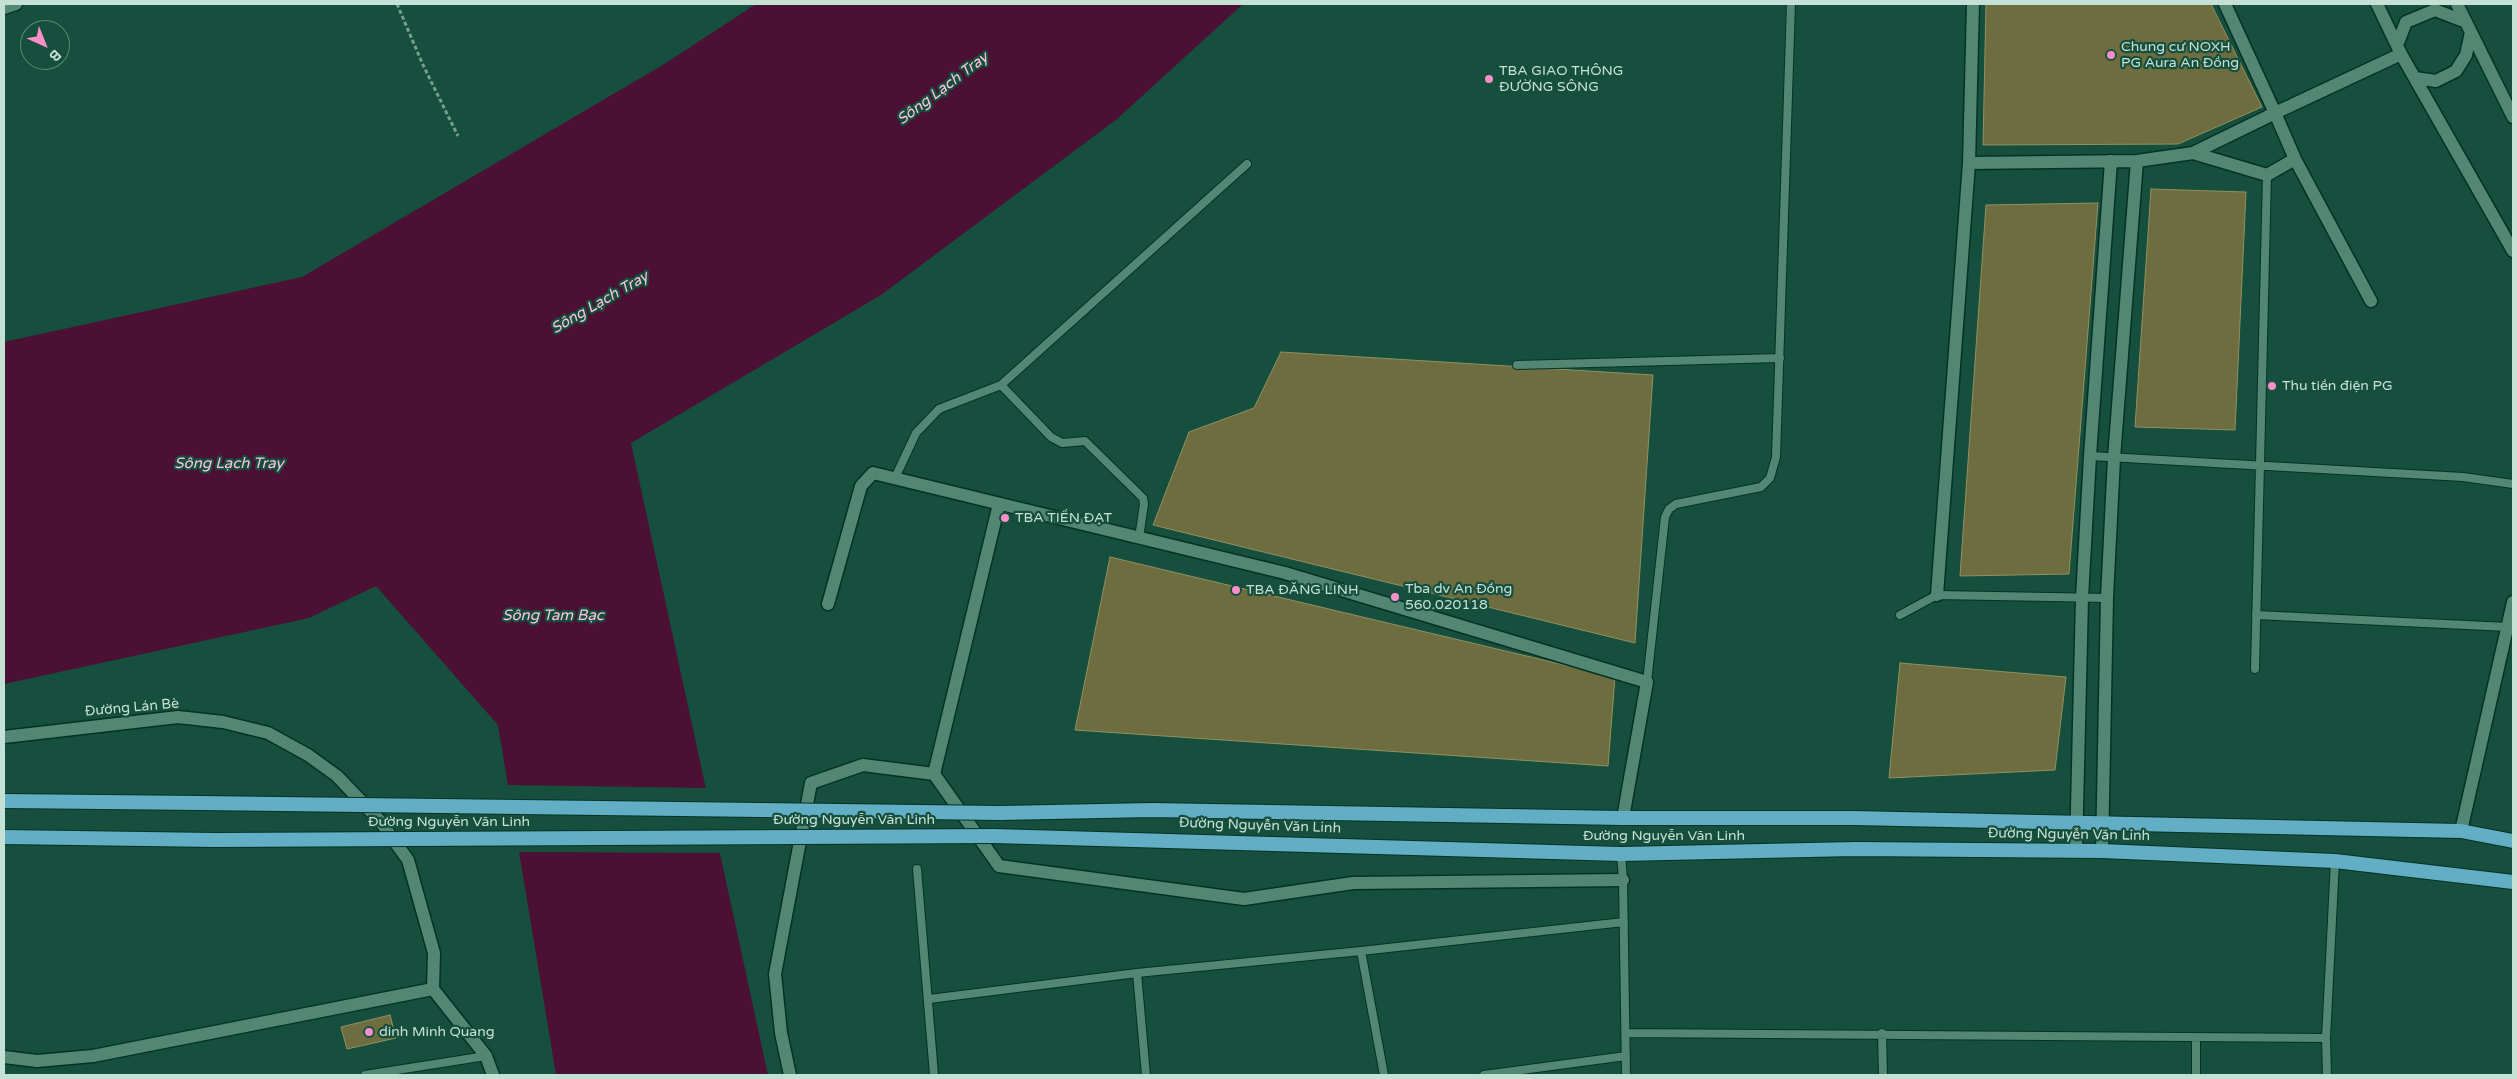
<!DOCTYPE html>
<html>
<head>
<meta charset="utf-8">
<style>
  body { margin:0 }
  #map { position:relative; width:2517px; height:1079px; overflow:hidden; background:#164f3d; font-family:"Varela Round",sans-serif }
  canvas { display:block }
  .frame { position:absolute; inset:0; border:5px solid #c5e0d4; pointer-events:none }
  .north { position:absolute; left:20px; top:20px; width:50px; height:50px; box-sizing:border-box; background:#164f3d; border:1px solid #5c8979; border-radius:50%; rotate:136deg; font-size:14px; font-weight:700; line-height:20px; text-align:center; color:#c5e0d4 }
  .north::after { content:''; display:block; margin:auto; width:18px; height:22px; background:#fa8fc8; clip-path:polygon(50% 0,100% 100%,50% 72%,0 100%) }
</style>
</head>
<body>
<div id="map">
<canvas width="2517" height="1079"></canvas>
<div class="frame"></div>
<div class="north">B</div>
</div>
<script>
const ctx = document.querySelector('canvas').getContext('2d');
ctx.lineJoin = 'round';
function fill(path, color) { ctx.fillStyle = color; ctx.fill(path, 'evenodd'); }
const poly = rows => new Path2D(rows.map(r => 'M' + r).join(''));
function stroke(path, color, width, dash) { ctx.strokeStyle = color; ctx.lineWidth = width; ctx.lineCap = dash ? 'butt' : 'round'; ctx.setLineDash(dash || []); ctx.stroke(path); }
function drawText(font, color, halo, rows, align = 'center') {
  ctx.font = font + ' "Varela Round",sans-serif'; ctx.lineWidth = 4.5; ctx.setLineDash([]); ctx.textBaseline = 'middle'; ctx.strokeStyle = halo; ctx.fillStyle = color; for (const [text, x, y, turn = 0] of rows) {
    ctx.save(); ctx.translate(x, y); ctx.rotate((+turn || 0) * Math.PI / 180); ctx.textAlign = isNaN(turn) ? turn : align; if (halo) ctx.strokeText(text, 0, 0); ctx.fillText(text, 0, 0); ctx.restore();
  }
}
fill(poly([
  [756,4,1243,4,1117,119,881,295,631,443,768,1075,556,1075,498,725,376,586,309,618,4,684,4,342,302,277,666,63]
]), '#4c1034');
fill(poly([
  [505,785,709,788,723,853,516,852]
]), '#164f3d');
const building = poly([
  [1986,4,2211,4,2262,107,2178,144,1983,145,1986,4],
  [2151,189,2246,192,2235,430,2135,427,2151,189],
  [2098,203,2069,574,1960,576,1986,205,2098,203],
  [1281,352,1653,375,1635,643,1153,525,1189,432,1254,408,1281,352],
  [1110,557,1615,677,1608,766,1075,730,1110,557],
  [1900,663,2066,677,2055,770,1889,778,1900,663],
  [390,1015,396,1038,347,1049,341,1027,390,1015]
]);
fill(building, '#6d6d3f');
stroke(building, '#919162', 1);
const service = poly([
  [1517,365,1780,358],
  [1001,385,1051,437,1062,443,1085,441,1143,498,1144,504,1139,538],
  [2090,456,2463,477,2513,484],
  [895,478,916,433,939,409,1001,385,1247,164],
  [1900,615,1937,595,2107,598],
  [2256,615,2508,627],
  [2255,669,2267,175],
  [1647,682,1665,517,1669,509,1676,504,1761,487,1770,478,1776,457,1791,4],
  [1621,854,1623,880,1626,1075],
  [917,869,934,1075],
  [1361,951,1384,1075],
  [1137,973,1146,1075],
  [929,999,1137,973,1361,951,1624,922],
  [1627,1033,2326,1038],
  [1882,1033,1883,1075],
  [2196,1038,2196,1075],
  [365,1075,486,1056],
  [1484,1075,1626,1056],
  [2327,1075,2326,1038,2335,861]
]);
const minor = poly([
  [2225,4,2275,113,2401,54],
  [2377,4,2401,54,2513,251],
  [2457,4,2513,117],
  [2397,45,2406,22,2435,10,2466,22],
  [2415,78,2436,81,2456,71,2466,55,2471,32],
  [2193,153,2267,175,2295,159],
  [1969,163,2137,161,2193,153,2275,113,2295,159,2371,301],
  [1937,595,1969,163,1973,4],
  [828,604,861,486,873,473,1285,573,1647,682,1623,818],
  [934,774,999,504],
  [2461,831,2513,602],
  [2076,851,2082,598,2090,456,2111,161],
  [2102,851,2107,598,2114,458,2137,161],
  [790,1075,781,1033,775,974,811,783,863,765,934,774,999,866,1244,899,1353,883,1623,880]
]);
const tertiary = poly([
  [4,8,16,4]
]);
const secondary = poly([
  [4,737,178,717,223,722,268,733,308,755,337,776,380,821,408,860,434,953,433,989,486,1056,493,1075],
  [4,1057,37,1061,93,1056,433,989]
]);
const trunk = poly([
  [4,801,200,803],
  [1000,813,1152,810,1623,818,1853,818,2461,831,2513,841],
  [994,836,1621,854,1855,849,2102,851,2335,861,2513,882],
  [4,837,215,840]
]);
stroke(service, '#063225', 10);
stroke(minor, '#063225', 15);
stroke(tertiary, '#063225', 15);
stroke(secondary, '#063225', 15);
stroke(trunk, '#063225', 16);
stroke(poly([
  [397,4,423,65,458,136]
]), '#759e8f', 3, [4, 2.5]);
stroke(service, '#518773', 8);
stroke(minor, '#518773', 12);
stroke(tertiary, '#518773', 12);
stroke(secondary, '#518773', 12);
stroke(trunk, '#62aec4', 14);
const trunkBridge = poly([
  [200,803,1000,813],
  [215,840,994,836]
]);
stroke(trunkBridge, '#063225', 16, []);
stroke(trunkBridge, '#62aec4', 14);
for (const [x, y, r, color] of [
  [2111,55,5,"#fa8fc8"],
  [1489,79,5,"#fa8fc8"],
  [2272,386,5,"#fa8fc8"],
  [1005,518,5,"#fa8fc8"],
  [1236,590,5,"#fa8fc8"],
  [1395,597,5,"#fa8fc8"],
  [369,1032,5,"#fa8fc8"]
]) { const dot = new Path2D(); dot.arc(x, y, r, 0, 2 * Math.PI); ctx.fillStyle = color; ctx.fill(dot); stroke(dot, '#164f3d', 2); }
drawText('14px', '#c5e0d4', '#164f3d', [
  ["Chung cư NOXH",2121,47],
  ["PG Aura An Đồng",2121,63],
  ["TBA GIAO THÔNG",1499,71],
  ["ĐƯỜNG SÔNG",1499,87],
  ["Thu tiền điện PG",2282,386],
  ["TBA TIẾN ĐẠT",1015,518],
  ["Tba dv An Đồng",1405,589],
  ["560.020118",1405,605],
  ["TBA ĐĂNG LINH",1246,590],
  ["dinh Minh Quang",379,1032]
], 'left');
drawText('14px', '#c5e0d4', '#164f3d', [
  ["Đường Lán Bè",132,708,-5],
  ["Đường Nguyễn Văn Linh",854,820],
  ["Đường Nguyễn Văn Linh",449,822],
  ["Đường Nguyễn Văn Linh",1260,826,2],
  ["Đường Nguyễn Văn Linh",2069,835,1],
  ["Đường Nguyễn Văn Linh",1664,836]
]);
drawText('italic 15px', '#ffc3e0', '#164f3d', [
  ["Sông Lạch Tray",943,89,-37],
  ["Sông Lạch Tray",600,303,-30],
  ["Sông Lạch Tray",229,464],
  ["Sông Tam Bạc",553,616]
]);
</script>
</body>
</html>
